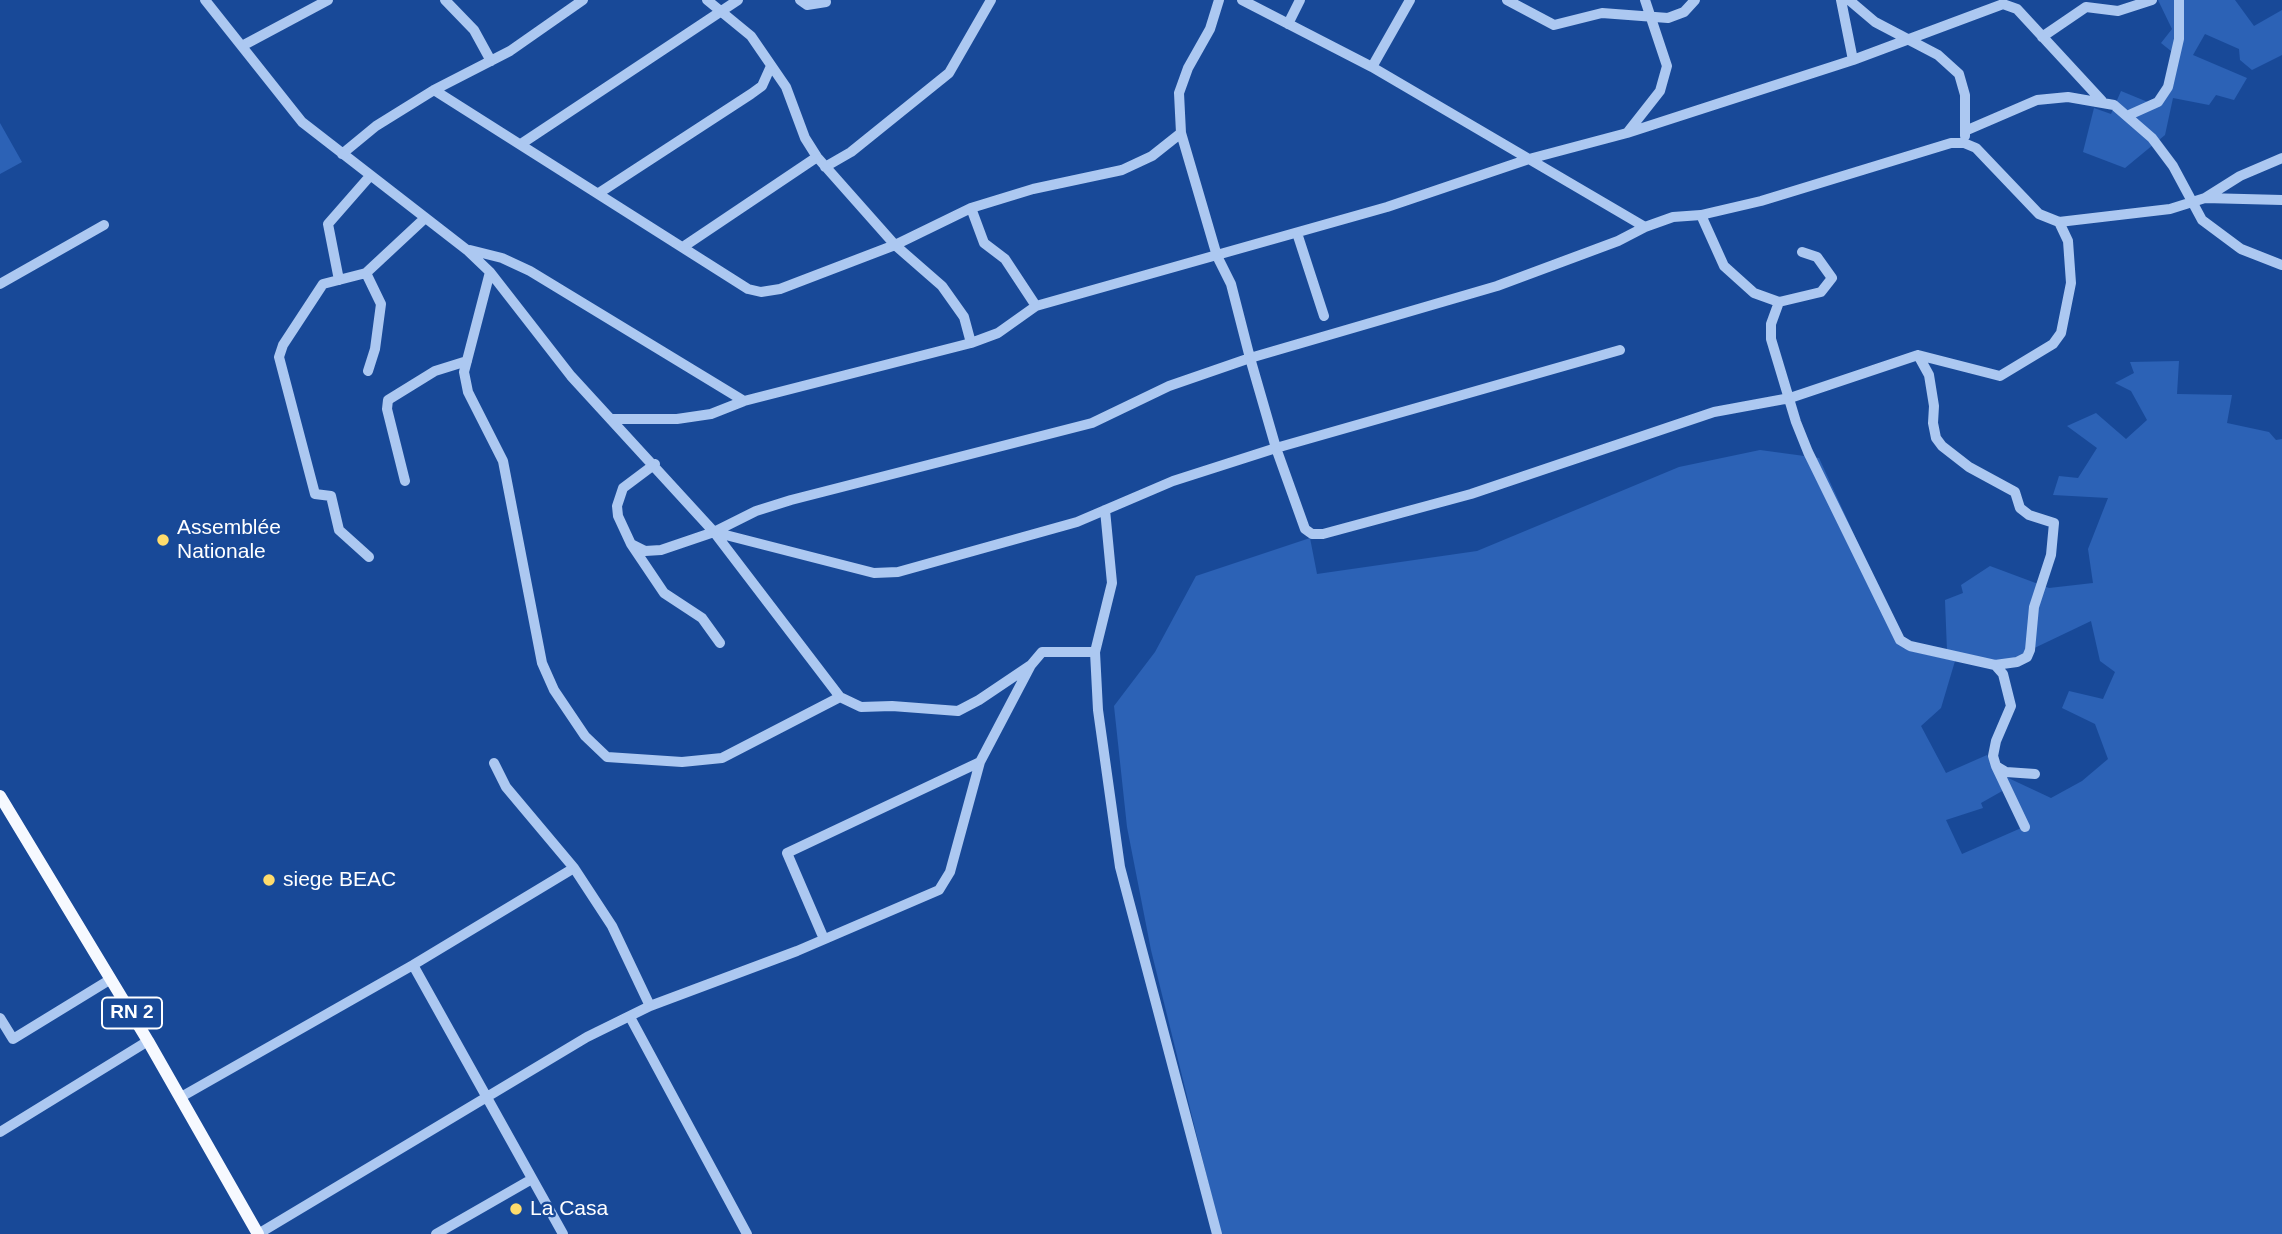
<!DOCTYPE html>
<html>
<head>
<meta charset="utf-8">
<style>
  body { margin:0 }
  canvas { display:block; background:#184998 }
</style>
</head>
<body>
<canvas width="2282" height="1234"></canvas>
<script>
const ctx = document.querySelector('canvas').getContext('2d');
ctx.lineJoin = 'round';
function fill(path, color) { ctx.fillStyle = color; ctx.fill(path, 'evenodd'); }
const poly = rows => new Path2D(rows.map(r => 'M' + r).join(''));
function stroke(path, color, width, dash) { ctx.strokeStyle = color; ctx.lineWidth = width; ctx.lineCap = dash ? 'butt' : 'round'; ctx.setLineDash(dash || []); ctx.stroke(path); }
function drawText(font, color, halo, rows, align = 'center') {
  ctx.font = font + ' Helvetica,sans-serif'; ctx.lineWidth = 5; ctx.setLineDash([]); ctx.textBaseline = 'middle'; ctx.strokeStyle = halo; ctx.fillStyle = color; for (const [text, x, y, turn = 0] of rows) {
    ctx.save(); ctx.translate(x, y); ctx.rotate((+turn || 0) * Math.PI / 180); ctx.textAlign = isNaN(turn) ? turn : align; if (halo) ctx.strokeText(text, 0, 0); ctx.fillText(text, 0, 0); ctx.restore();
  }
}
fill(poly([
  [2158,0,2235,0,2254,26,2282,10,2282,55,2252,70,2240,60,2239,49,2205,34,2193,55,2247,78,2234,100,2216,95,2209,105,2173,98,2165,135,2125,168,2083,152,2094,108,2111,114,2121,91,2155,105,2176,55,2161,43,2172,29],
  [0,123,22,162,0,174],
  [2179,361,2177,394,2232,395,2227,423,2269,432,2276,440,2282,439,2282,1234,1221,1234,1151,950,1127,827,1114,706,1155,652,1196,576,1310,538,1317,574,1477,551,1679,467,1760,450,1819,458,1907,650,1955,661,1941,708,1921,726,1946,773,1987,755,2004,790,1981,803,1983,808,1946,820,1962,854,2028,825,2004,776,2051,798,2082,781,2108,759,2095,724,2062,708,2069,691,2103,699,2115,672,2100,661,2091,621,2003,663,1947,651,1945,600,1963,593,1961,585,1990,566,2049,588,2093,583,2088,549,2108,498,2053,495,2059,476,2078,478,2097,448,2067,426,2096,413,2126,439,2147,420,2131,391,2115,383,2134,373,2130,362]
]), '#2c62b6');
stroke(poly([
  [205,0,302,122,467,250,490,272,571,376,714,532,840,697,861,707,892,706,958,711,979,700,1031,665],
  [445,0,474,30,491,61],
  [707,0,751,36,786,87,805,138,817,157,895,245,942,286,964,317,971,343],
  [800,0,807,5,826,2],
  [1242,0,1372,67,1645,227],
  [1507,0,1554,25,1602,13,1668,18,1684,12,1695,0],
  [1841,0,1853,60],
  [1849,0,1875,22,1938,55,1959,74,1965,95,1965,136],
  [1288,24,1300,0],
  [2042,37,2086,7,2118,11,2152,0],
  [242,46,328,0],
  [1372,67,1410,0],
  [434,90,748,289,761,292,780,289,895,245,971,208,1033,189,1122,170,1152,156,1181,133],
  [2129,115,2158,102,2168,87,2179,39,2179,0],
  [1965,131,2037,100,2068,97,2114,105,2152,138,2173,166,2202,220,2241,249,2282,265],
  [1627,133,1660,91,1667,66,1645,0],
  [521,144,738,0],
  [342,154,376,126,434,90,510,51,583,0],
  [825,167,851,152,949,73,991,0],
  [599,193,751,94,762,86,771,66],
  [2205,198,2240,176,2282,158],
  [971,208,984,243,1005,259,1036,306],
  [1701,215,1724,266,1754,293,1779,302,1771,324,1771,339,1796,422,1808,452,1900,640,1910,646,1995,665,2003,674,2011,706,1996,741,1993,756,1996,766,2006,772,2035,774],
  [2059,222,2170,209,2205,198,2282,200],
  [1297,233,1324,316],
  [683,247,817,157],
  [470,250,502,258,530,271,744,401],
  [490,272,464,372,468,392,503,461,542,663,554,690,585,736,607,757,682,762,722,758,840,697],
  [366,273,381,304,375,349,368,371],
  [339,280,328,224,370,176],
  [0,284,104,225],
  [1779,302,1821,292,1832,278,1817,257,1802,252],
  [1918,355,1929,375,1934,406,1933,423,1936,438,1942,446,1969,467,2015,492,2020,508,2029,515,2054,523,2051,555,2034,607,2030,650,2027,657,2017,662,1995,665],
  [612,419,677,419,711,414,744,401,971,343,998,333,1036,306,1387,207,1529,159,1627,133,1853,60,2003,4,2017,9,2102,101],
  [655,464,623,488,617,506,618,516,631,544,645,551,661,550,714,532,756,511,791,500,1092,423,1169,386,1250,358,1497,286,1618,241,1645,227,1673,217,1701,215,1761,201,1951,143,1964,143,1976,148,2039,214,2059,222,2068,241,2071,283,2061,333,2053,344,2000,376,1918,355,1790,398,1714,412,1471,494,1323,534,1312,534,1305,529,1276,448,1250,358,1231,284,1217,256,1181,133,1179,93,1188,68,1210,29,1219,0],
  [405,481,387,409,388,400,435,371,467,361],
  [1105,510,1112,583,1095,652,1098,710,1120,867,1217,1234],
  [714,532,874,573,898,572,1077,522,1173,481,1276,448,1620,350],
  [631,544,664,593,702,618,720,643],
  [369,557,339,530,331,496,315,494,279,357,283,345,323,284,366,273,424,219],
  [494,763,506,787,574,868,612,926,650,1006],
  [1996,766,2025,827],
  [824,939,787,853,980,762],
  [413,965,563,1234],
  [630,1017,747,1234],
  [0,1018,13,1039,111,979],
  [181,1097,413,965,574,868],
  [0,1132,148,1041],
  [258,1234,587,1037,650,1006,797,951,939,890,950,872,980,762,1031,665,1042,652,1095,652],
  [436,1234,532,1179]
]), '#acc8f1', 10);
stroke(poly([
  [0,796,148,1041,258,1234]
]), '#f6f9ff', 12);
for (const [x, y, r, color] of [
  [163,540,7,"#ffdc6c"],
  [269,880,7,"#ffdc6c"],
  [516,1209,7,"#ffdc6c"]
]) { const dot = new Path2D(); dot.arc(x, y, r, 0, 2 * Math.PI); ctx.fillStyle = color; ctx.fill(dot); stroke(dot, '#184998', 2.5); }
for (const [x, y, w] of [
  [132,1013,60]
]) { const box = new Path2D(); box.roundRect(x - w / 2, y - 15.5, w, 31, 5); ctx.fillStyle = '#184998'; ctx.fill(box); stroke(box, '#fff', 2); }
drawText('bold 19px', '#fff', null, [
  ["RN 2",132,1013]
]);
drawText('21px', '#fff', '#184998', [
  ["Assemblée",177,528],
  ["Nationale",177,552],
  ["siege BEAC",283,880],
  ["La Casa",530,1209]
], 'left');
</script>
</body>
</html>
